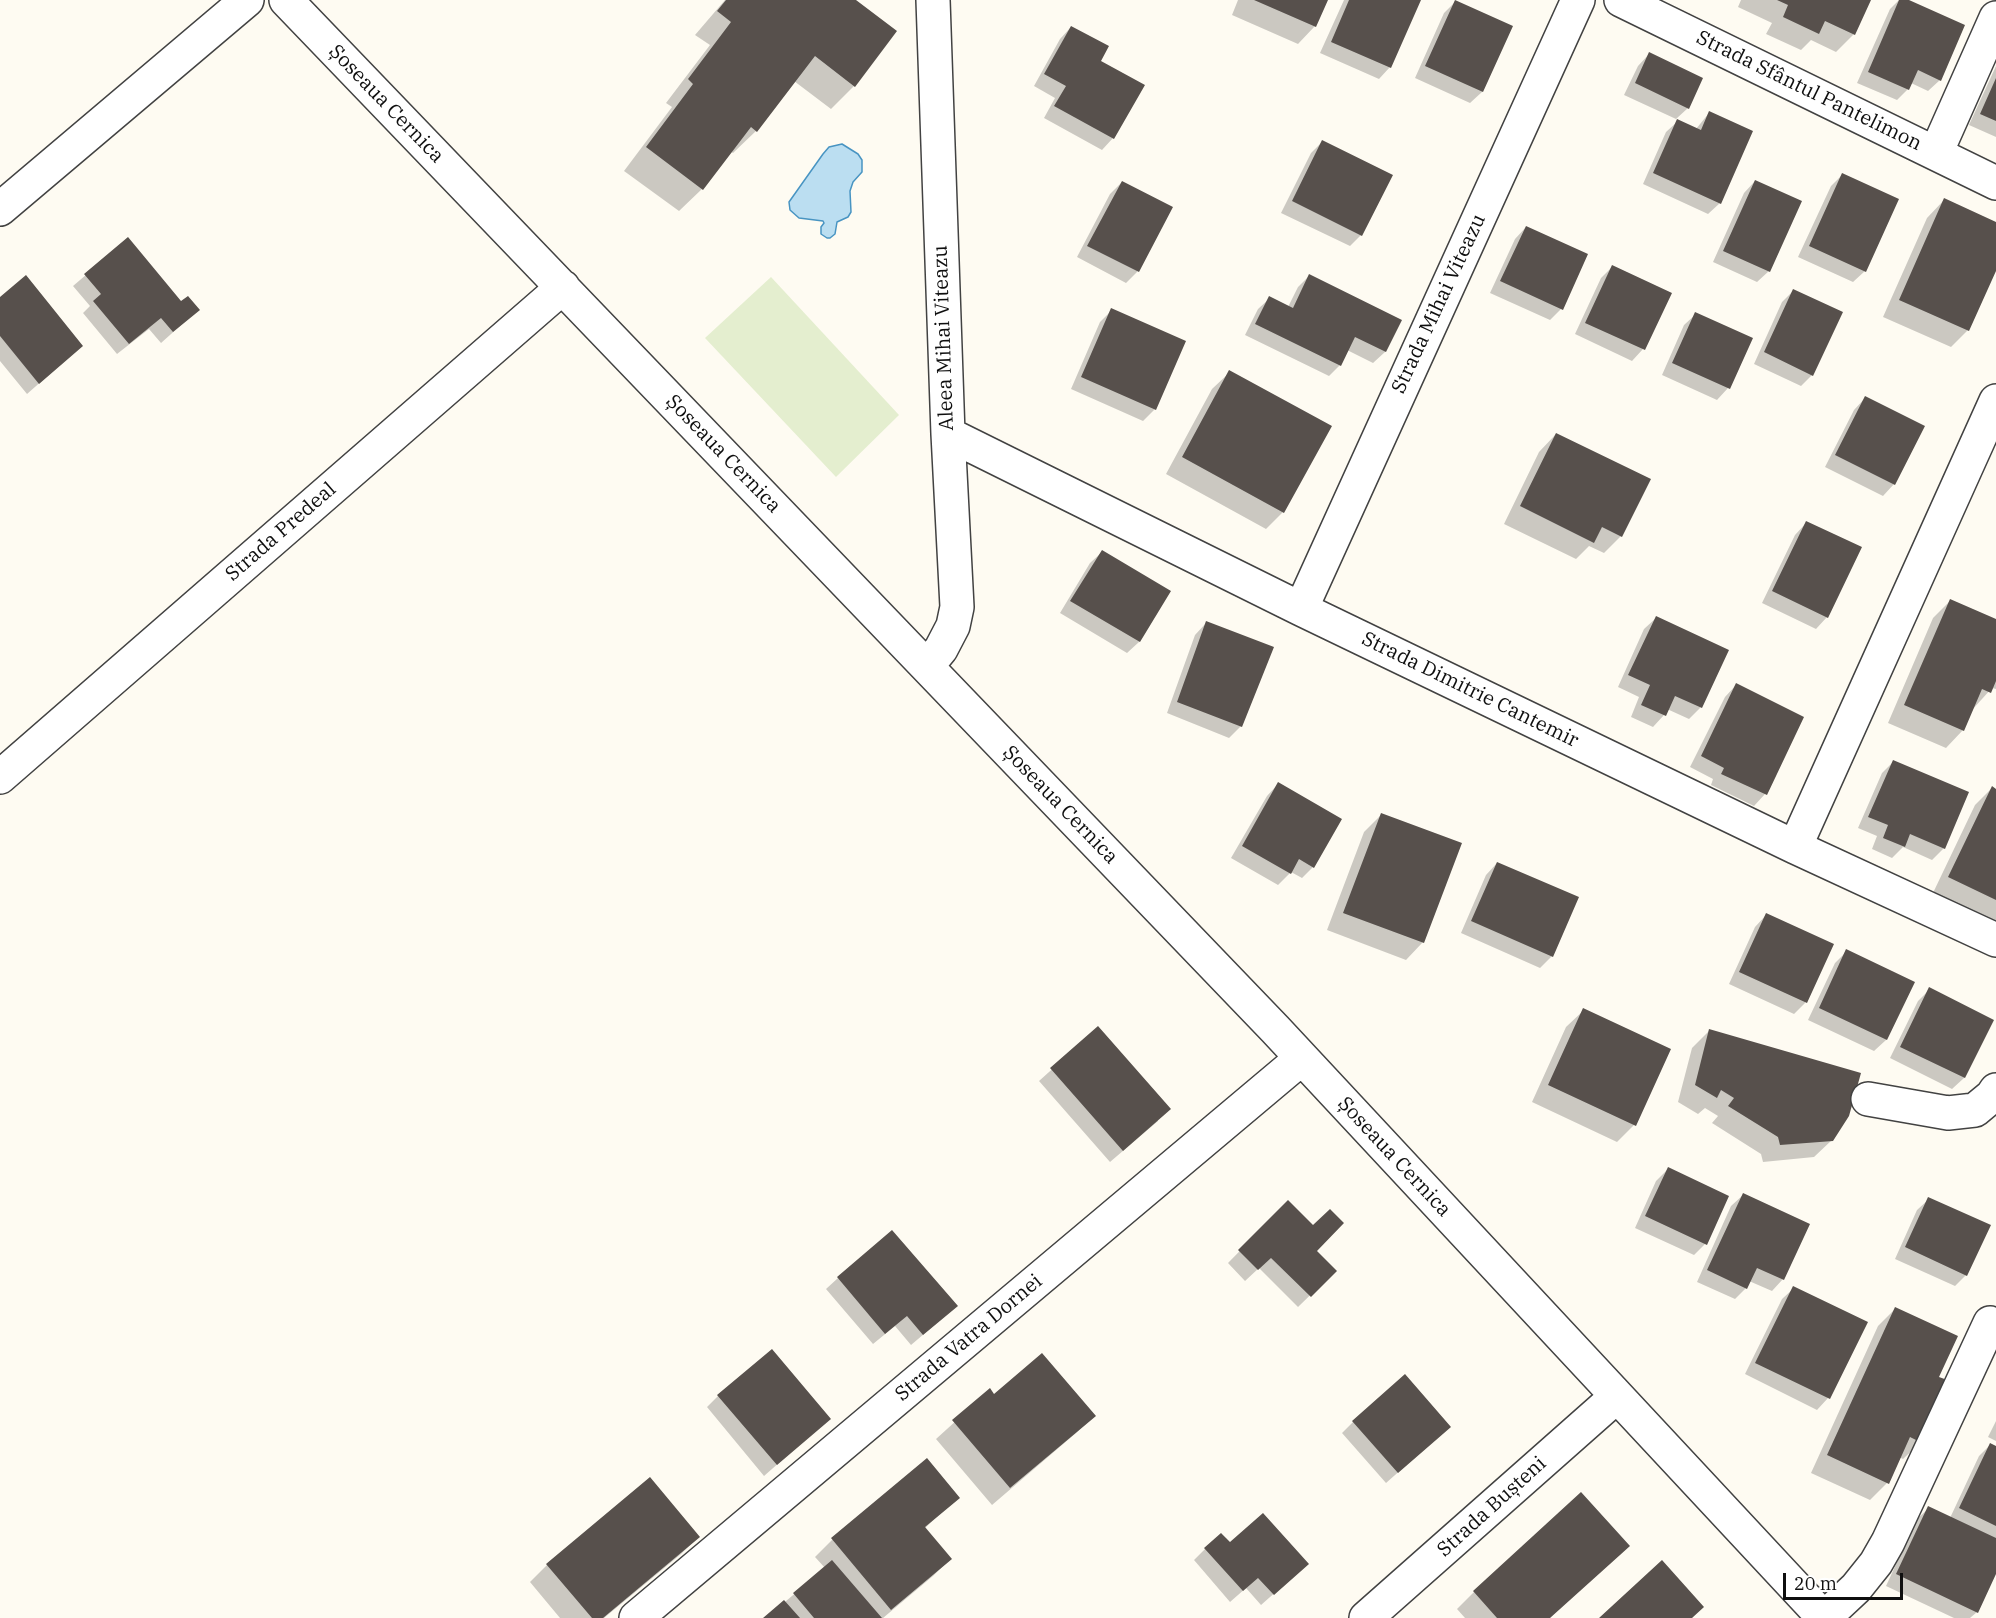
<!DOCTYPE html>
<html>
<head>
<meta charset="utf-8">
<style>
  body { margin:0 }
  #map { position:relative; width:1996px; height:1618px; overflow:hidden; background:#fefbf2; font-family:"IBM Plex Serif",serif }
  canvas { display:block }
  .scale { position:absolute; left:1783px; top:1573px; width:120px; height:27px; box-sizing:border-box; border:3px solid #0f0f0f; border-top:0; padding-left:8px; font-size:18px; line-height:21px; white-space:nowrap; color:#0f0f0f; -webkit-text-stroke:4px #fff; paint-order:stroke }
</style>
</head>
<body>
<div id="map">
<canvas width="1996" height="1618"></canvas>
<div class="scale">20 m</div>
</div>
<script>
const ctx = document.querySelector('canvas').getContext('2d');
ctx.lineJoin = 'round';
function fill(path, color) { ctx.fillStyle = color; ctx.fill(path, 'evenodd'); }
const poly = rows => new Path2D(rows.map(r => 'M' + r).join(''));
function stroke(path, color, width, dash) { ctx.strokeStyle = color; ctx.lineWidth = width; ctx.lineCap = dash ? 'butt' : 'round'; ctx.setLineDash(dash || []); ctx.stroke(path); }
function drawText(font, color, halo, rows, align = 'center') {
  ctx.font = font + ' "IBM Plex Serif",serif'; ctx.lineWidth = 6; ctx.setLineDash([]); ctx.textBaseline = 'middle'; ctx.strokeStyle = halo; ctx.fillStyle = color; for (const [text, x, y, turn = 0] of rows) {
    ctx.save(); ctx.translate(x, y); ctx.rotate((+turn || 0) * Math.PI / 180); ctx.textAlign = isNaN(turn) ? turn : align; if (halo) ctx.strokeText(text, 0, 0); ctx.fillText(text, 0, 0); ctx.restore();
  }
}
fill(poly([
  [771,277,899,415,836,477,705,338]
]), '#e4eecf');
const water = poly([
  [842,144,858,154,862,160,862,172,853,182,850,191,851,212,848,217,837,222,835,234,830,238,827,238,821,234,821,227,824,223,823,221,799,218,790,210,789,202,823,154,829,147,842,144]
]);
fill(water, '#bbdef1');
stroke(water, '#4894c2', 1.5);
fill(poly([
  [725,0,853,0,895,31,854,86,831,109,794,81,756,131,733,153,730,151,702,189,679,211,624,171,672,107,666,103,710,45,695,35],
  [1238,0,1326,0,1315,26,1298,44,1232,15],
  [1344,0,1420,0,1390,67,1379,79,1320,53],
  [1741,0,1870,0,1854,34,1836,52,1811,40,1801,50,1766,34,1772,23,1738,7],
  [1899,0,1906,0,1940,80,1928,91,1911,83,1908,89,1897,100,1857,83,1890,9],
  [1455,2,1511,27,1482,92,1470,103,1415,78,1444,13],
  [1071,27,1099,61,1113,138,1102,150,1044,118,1055,98,1034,86,1060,39],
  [1649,54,1688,108,1676,119,1624,95,1638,66],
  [1996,66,1996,137,1969,125],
  [1709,113,1720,203,1708,214,1643,184,1666,132,1678,121,1696,129],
  [1322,142,1361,235,1350,246,1281,213,1311,153],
  [1842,175,1865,271,1853,282,1798,257,1831,186],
  [1755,181,1769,271,1757,282,1713,262,1744,193],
  [1122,182,1171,208,1137,272,1126,283,1077,257,1110,194],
  [1944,200,1996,223,1996,267,1968,330,1951,347,1883,317,1927,218],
  [1526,227,1561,309,1550,320,1490,293,1515,239],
  [128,239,181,303,198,310,161,343,149,329,117,354,83,313,90,306,73,286],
  [1612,267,1643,349,1632,361,1575,334,1601,278],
  [1309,276,1400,321,1385,352,1373,363,1347,350,1340,365,1329,376,1245,335,1258,309,1270,298,1288,307,1298,287],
  [1793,291,1812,375,1801,386,1754,364,1782,302],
  [0,299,69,357,27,394,0,361],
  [1112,310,1155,409,1143,421,1071,389,1100,322],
  [1696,314,1751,339,1728,388,1717,400,1662,375,1684,325],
  [1230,372,1283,512,1266,529,1166,474,1212,389],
  [1865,398,1894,484,1883,496,1825,467,1854,410],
  [1556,434,1621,536,1604,553,1589,546,1576,559,1504,524,1539,452],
  [1806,523,1827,617,1816,629,1762,603,1795,535],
  [1102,552,1169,591,1139,642,1127,653,1060,613,1090,563],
  [1950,601,1996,621,1996,689,1992,688,1972,710,1963,730,1946,748,1888,723,1933,618],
  [1656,618,1727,651,1700,708,1689,719,1667,709,1664,715,1653,727,1631,717,1639,697,1618,687,1644,629],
  [1206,623,1241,726,1229,738,1167,713,1195,635],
  [1736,685,1802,717,1765,794,1754,806,1711,785,1713,779,1690,767,1725,697],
  [1893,762,1944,848,1932,860,1903,847,1892,858,1872,849,1877,836,1858,828,1882,773],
  [1278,784,1313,867,1302,878,1291,872,1278,885,1231,858,1267,796],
  [1992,788,1996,790,1996,925,1932,895,1975,805],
  [1381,815,1423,942,1406,960,1327,930,1364,832],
  [1497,863,1552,956,1540,968,1461,933,1486,875],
  [1766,915,1832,945,1805,1003,1794,1014,1729,984,1755,927],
  [1847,951,1913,982,1886,1040,1874,1051,1808,1020,1835,963],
  [1930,989,1992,1020,1964,1078,1952,1089,1890,1058,1918,1001],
  [1584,1010,1634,1125,1617,1142,1532,1102,1566,1027],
  [1098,1028,1158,1121,1110,1162,1039,1081],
  [1709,1031,1832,1140,1814,1157,1763,1162,1761,1154,1712,1123,1718,1116,1705,1108,1698,1114,1678,1102,1692,1048],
  [1668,1169,1705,1244,1694,1255,1635,1228,1656,1181],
  [1743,1195,1783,1279,1772,1291,1749,1281,1746,1288,1735,1299,1697,1282,1731,1206],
  [1929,1199,1966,1275,1955,1286,1895,1259,1917,1210],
  [1288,1202,1313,1227,1314,1251,1335,1271,1298,1307,1259,1268,1245,1281,1228,1263],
  [838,1278,944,1317,911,1345,895,1326,873,1344,826,1289],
  [1794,1288,1828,1398,1817,1410,1745,1374,1782,1299],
  [1895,1309,1937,1377,1921,1442,1903,1459,1899,1457,1887,1483,1870,1500,1811,1473,1878,1326],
  [990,1390,994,1396,1094,1416,1076,1433,992,1505,936,1439],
  [718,1396,829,1419,764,1476,707,1407],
  [1996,1421,1996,1441,1988,1437],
  [1353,1422,1437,1438,1386,1483,1342,1433],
  [1990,1445,1996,1448,1996,1571,1977,1612,1970,1618,1954,1618,1886,1586,1917,1519,1929,1508,1950,1518,1979,1456],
  [927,1460,958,1497,925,1528,950,1559,933,1576,883,1618,766,1618,825,1568,815,1557,832,1540],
  [698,1537,681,1554,604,1618,560,1618,530,1582,547,1565],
  [1230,1545,1295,1575,1261,1605,1246,1588,1230,1602,1194,1560,1205,1549],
  [1474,1592,1550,1618,1465,1618,1457,1609]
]), '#0003');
fill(poly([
  [726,0,856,0,897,31,855,87,815,56,757,132,751,127,703,190,646,147,693,84,688,79,731,22,717,11],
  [1254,0,1328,0,1316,27],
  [1349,0,1421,0,1391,68,1331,42],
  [1455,0,1513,26,1483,92,1425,66],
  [1777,0,1871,0,1855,35,1825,21,1819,34,1783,17,1788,5],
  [1899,0,1909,0,1965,25,1941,81,1918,70,1909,90,1868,72],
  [1071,26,1109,46,1101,61,1145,85,1114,139,1054,106,1066,86,1044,74],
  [1649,52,1703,78,1689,109,1635,83],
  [1996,78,1996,121,1980,114],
  [1709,111,1753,131,1721,204,1653,173,1677,119,1701,130],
  [1322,140,1393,175,1362,236,1292,201],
  [1842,173,1899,199,1866,272,1809,246],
  [1755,180,1802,201,1770,272,1723,251],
  [1122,181,1173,207,1139,272,1087,246],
  [1944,198,1996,222,1996,271,1969,331,1899,300],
  [1526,226,1588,254,1563,310,1500,281],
  [128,237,181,301,188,296,200,310,173,332,161,318,129,344,93,301,101,294,84,274],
  [1612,265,1672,293,1645,350,1585,323],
  [1309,274,1402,320,1386,352,1355,337,1341,366,1255,324,1269,296,1293,308],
  [26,275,83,346,39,384,0,336,0,297],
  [1793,289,1843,312,1813,376,1764,352],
  [1111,308,1186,341,1156,410,1081,377],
  [1695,312,1753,338,1730,389,1672,363],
  [1229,370,1332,426,1284,513,1182,457],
  [1865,396,1925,426,1895,485,1835,455],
  [1556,433,1651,479,1622,537,1602,527,1594,543,1520,506],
  [1806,521,1862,547,1828,618,1772,591],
  [1102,550,1171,591,1140,642,1070,601],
  [1950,599,1996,619,1996,681,1991,693,1982,689,1964,731,1904,705],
  [1656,616,1729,650,1702,708,1675,696,1666,716,1641,705,1650,685,1628,675],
  [1206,621,1274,647,1242,727,1177,702],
  [1736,683,1804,717,1767,795,1721,774,1724,768,1701,756],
  [1893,760,1969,792,1945,849,1910,834,1905,847,1883,838,1888,825,1868,817],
  [1278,782,1342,819,1314,868,1299,859,1291,874,1242,846],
  [1992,786,1996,789,1996,900,1948,877],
  [1381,813,1462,843,1424,943,1343,913],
  [1497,862,1579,897,1553,957,1471,921],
  [1766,913,1834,944,1807,1003,1739,972],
  [1846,949,1915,982,1887,1040,1819,1008],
  [1929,987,1994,1020,1965,1078,1900,1047],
  [1583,1008,1671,1049,1636,1126,1548,1085],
  [1098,1026,1171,1109,1123,1151,1050,1068],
  [1709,1029,1861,1073,1849,1116,1833,1141,1780,1145,1778,1137,1728,1106,1734,1098,1721,1090,1717,1098,1695,1085],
  [1668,1167,1729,1196,1707,1245,1645,1216],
  [1743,1193,1810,1224,1784,1280,1757,1268,1747,1289,1707,1270],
  [1928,1197,1991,1225,1967,1276,1905,1247],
  [1288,1200,1313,1225,1330,1209,1344,1223,1317,1251,1337,1271,1311,1297,1271,1258,1258,1270,1238,1250],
  [892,1230,958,1306,923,1335,907,1316,885,1334,837,1277],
  [1793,1286,1868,1322,1830,1399,1755,1363],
  [1895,1307,1958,1336,1939,1377,1950,1381,1922,1443,1910,1437,1889,1484,1827,1455],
  [772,1349,831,1419,777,1465,717,1395],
  [1042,1353,1096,1416,1010,1488,952,1420,990,1388,994,1394],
  [1405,1374,1451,1427,1398,1473,1352,1421],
  [1990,1443,1996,1446,1996,1526,1959,1508],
  [927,1458,960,1498,925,1527,952,1559,891,1610,831,1538],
  [650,1477,700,1537,603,1618,592,1618,546,1564],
  [1581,1492,1630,1546,1550,1618,1497,1618,1473,1591],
  [1928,1506,1996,1538,1996,1574,1978,1613,1896,1574],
  [1263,1513,1309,1564,1274,1595,1258,1578,1243,1591,1204,1548,1221,1533,1230,1542],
  [832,1560,882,1618,814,1618,793,1593],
  [1662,1560,1704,1607,1692,1618,1599,1618],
  [784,1600,800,1618,763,1618]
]), '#57504c');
const minor = poly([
  [286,0,1275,1029,1824,1618],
  [1621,0,1996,183],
  [1936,153,1996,18],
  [0,209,247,0],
  [948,434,1301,609,1795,847,1996,940],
  [1301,609,1578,0],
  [927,666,941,649,953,626,957,607,948,434,933,0],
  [0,777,563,287],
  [1795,847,1996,401],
  [1868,1099,1948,1113,1975,1110,1992,1096,1996,1090],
  [636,1618,1302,1058],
  [1366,1618,1617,1396],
  [1824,1618,1856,1588,1876,1563,1888,1542,1990,1323]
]);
stroke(minor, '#424242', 36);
stroke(minor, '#fff', 33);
drawText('20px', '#0f0f0f', '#fff', [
  ["Strada Sfântul Pantelimon",1809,91,26],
  ["Șoseaua Cernica",386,104,46],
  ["Strada Mihai Viteazu",1439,304,-65],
  ["Aleea Mihai Viteazu",944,338,-92],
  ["Șoseaua Cernica",723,454,46],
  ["Strada Predeal",281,532,-41],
  ["Strada Dimitrie Cantemir",1470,690,26],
  ["Șoseaua Cernica",1060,805,46],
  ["Șoseaua Cernica",1394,1157,47],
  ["Strada Vatra Dornei",969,1338,-40],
  ["Strada Bușteni",1492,1507,-42]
]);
</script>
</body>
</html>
